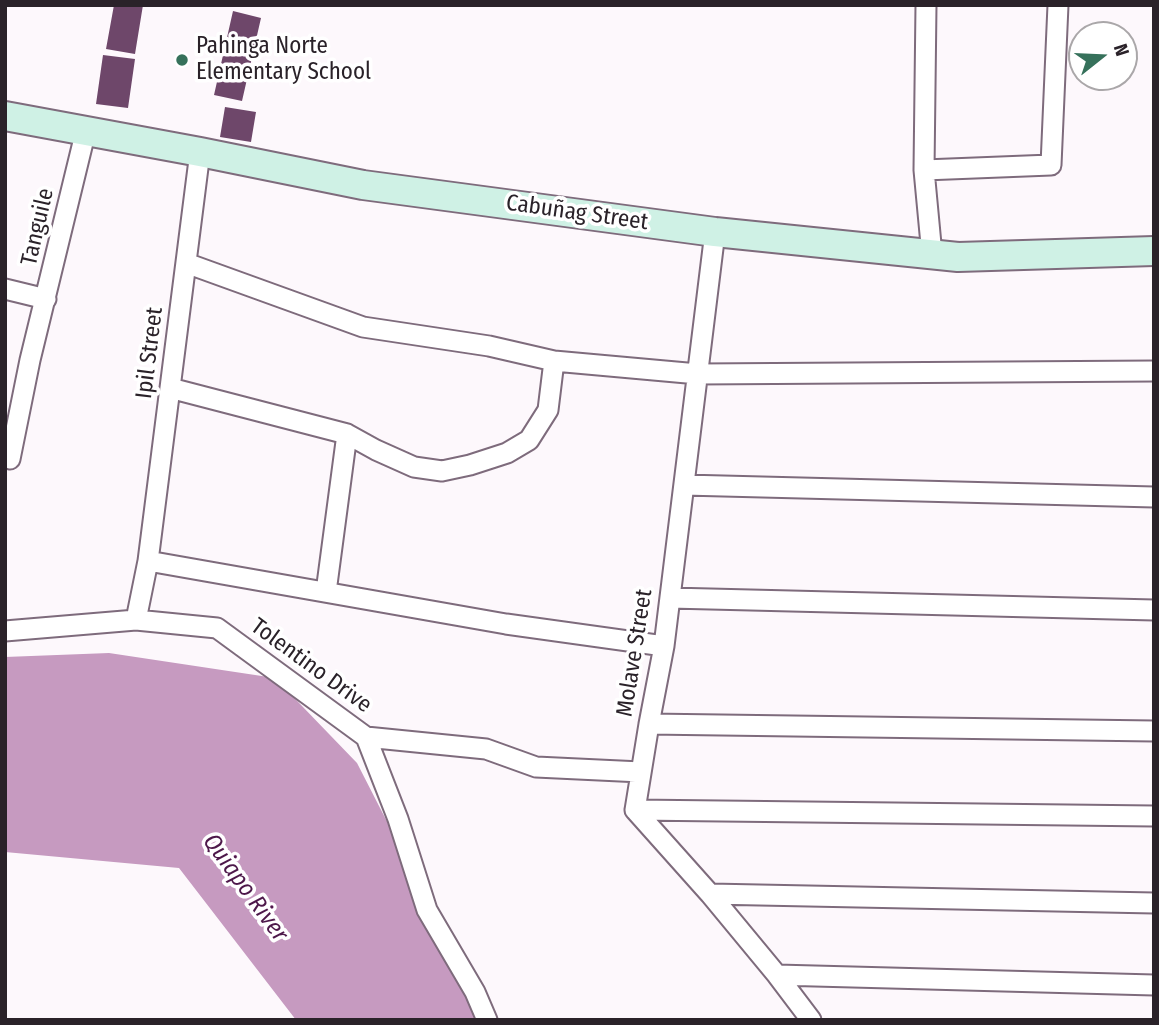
<!DOCTYPE html>
<html>
<head>
<meta charset="utf-8">
<style>
  body { margin:0 }
  #map { position:relative; width:1159px; height:1025px; overflow:hidden; background:#fdf8fc; font-family:"Fira Sans Condensed",sans-serif }
  canvas { display:block }
  .frame { position:absolute; inset:0; border:7px solid #2a2229; pointer-events:none }
  .north { position:absolute; left:1068px; top:21px; width:70px; height:70px; box-sizing:border-box; background:#fff; border:2px solid #aaa7a9; border-radius:50%; rotate:72deg; font-size:19px; font-weight:700; line-height:28px; text-align:center; color:#2a2229 }
  .north::after { content:''; display:block; margin:auto; width:24px; height:32px; background:#36715b; clip-path:polygon(50% 0,100% 100%,50% 72%,0 100%) }
</style>
</head>
<body>
<div id="map">
<canvas width="1159" height="1025"></canvas>
<div class="frame"></div>
<div class="north">N</div>
</div>
<script>
const ctx = document.querySelector('canvas').getContext('2d');
ctx.lineJoin = 'round';
function fill(path, color) { ctx.fillStyle = color; ctx.fill(path, 'evenodd'); }
const poly = rows => new Path2D(rows.map(r => 'M' + r).join(''));
function stroke(path, color, width, dash) { ctx.strokeStyle = color; ctx.lineWidth = width; ctx.lineCap = dash ? 'butt' : 'round'; ctx.setLineDash(dash || []); ctx.stroke(path); }
function drawText(font, color, halo, rows, align = 'center') {
  ctx.font = font + ' "Fira Sans Condensed",sans-serif'; ctx.lineWidth = 7; ctx.setLineDash([]); ctx.textBaseline = 'middle'; ctx.strokeStyle = halo; ctx.fillStyle = color; for (const [text, x, y, turn = 0] of rows) {
    ctx.save(); ctx.translate(x, y); ctx.rotate((+turn || 0) * Math.PI / 180); ctx.textAlign = isNaN(turn) ? turn : align; if (halo) ctx.strokeText(text, 0, 0); ctx.fillText(text, 0, 0); ctx.restore();
  }
}
fill(poly([
  [109,653,275,678,357,763,486,1015,490,1020,296,1020,179,868,5,852,5,657]
]), '#c69ac0');
fill(poly([
  [114,5,143,5,135,54,106,49],
  [233,11,261,18,242,101,214,95],
  [103,55,135,59,128,108,96,104],
  [225,107,256,112,251,142,220,137]
]), '#6e476a');
const street = poly([
  [926,5,924,170,932,255],
  [924,170,1051,165,1058,5],
  [186,263,363,327,489,346,554,361,698,374,1154,371],
  [5,289,46,299],
  [170,388,347,434,376,450,414,467,442,471,470,465,507,453,529,440,548,410,554,361],
  [10,459,30,360,86,130],
  [684,485,1154,497],
  [148,561,506,624,664,646],
  [326,592,347,434],
  [670,598,1154,610],
  [136,620,148,561,200,152],
  [5,631,136,620,217,628,366,737,398,819,427,910,475,992,487,1020],
  [649,724,1154,731],
  [366,737,486,749,536,767,641,772],
  [635,810,649,724,664,646,715,232],
  [635,810,1154,816],
  [635,810,710,894,777,975,811,1020],
  [710,894,1154,903],
  [777,975,1154,985]
]);
const secondary = poly([
  [5,116,200,152,363,185,715,232,958,257,1154,251]
]);
stroke(street, '#7e6b7c', 23);
stroke(secondary, '#7e6b7c', 32);
stroke(street, '#fff', 19);
stroke(secondary, '#cff1e5', 28);
for (const [x, y, r, color] of [
  [182,60,7,"#36715b"]
]) { const dot = new Path2D(); dot.arc(x, y, r, 0, 2 * Math.PI); ctx.fillStyle = color; ctx.fill(dot); stroke(dot, '#fff', 2.5); }
drawText('23px', '#2a2229', '#fff', [
  ["Pahinga Norte",196,47],
  ["Elementary School",196,73]
], 'left');
drawText('23px', '#2a2229', '#fff', [
  ["Cabuñag Street",577,213,8],
  ["Tanguile",38,227,-77],
  ["Ipil Street",150,353,-83],
  ["Molave Street",635,653,-81],
  ["Tolentino Drive",311,666,36]
]);
drawText('italic 24px', '#4d184a', '#fff', [
  ["Quiapo River",245,888,54]
]);
</script>
</body>
</html>
